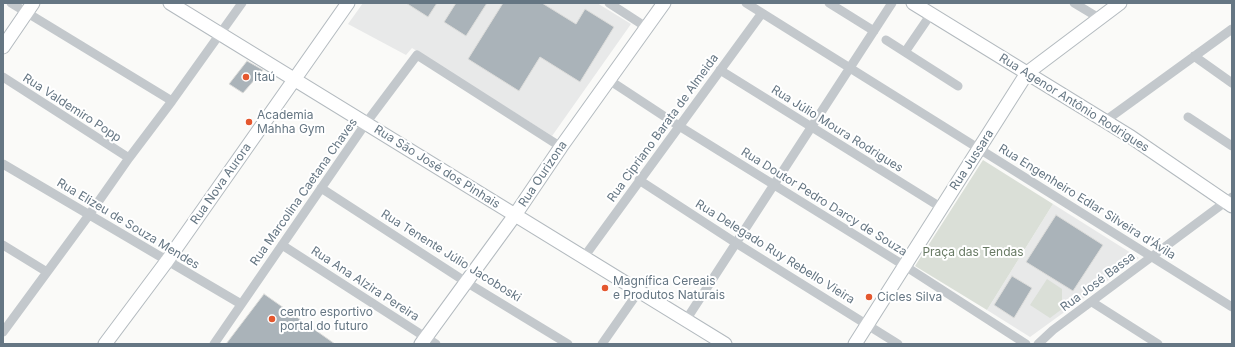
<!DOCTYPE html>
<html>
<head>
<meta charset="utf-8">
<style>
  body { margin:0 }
  #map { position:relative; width:1235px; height:347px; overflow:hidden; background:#fafaf8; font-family:Inter,sans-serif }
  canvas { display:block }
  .frame { position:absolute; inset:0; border:4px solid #657683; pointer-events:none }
</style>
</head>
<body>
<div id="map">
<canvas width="1235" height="347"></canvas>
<div class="frame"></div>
</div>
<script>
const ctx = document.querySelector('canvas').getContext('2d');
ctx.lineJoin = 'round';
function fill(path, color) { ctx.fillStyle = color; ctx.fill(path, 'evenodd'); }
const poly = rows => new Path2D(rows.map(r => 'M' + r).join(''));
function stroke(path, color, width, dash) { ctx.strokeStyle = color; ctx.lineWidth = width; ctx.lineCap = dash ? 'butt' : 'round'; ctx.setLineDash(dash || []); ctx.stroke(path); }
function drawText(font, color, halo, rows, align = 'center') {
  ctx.font = font + ' Inter,sans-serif'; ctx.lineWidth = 4; ctx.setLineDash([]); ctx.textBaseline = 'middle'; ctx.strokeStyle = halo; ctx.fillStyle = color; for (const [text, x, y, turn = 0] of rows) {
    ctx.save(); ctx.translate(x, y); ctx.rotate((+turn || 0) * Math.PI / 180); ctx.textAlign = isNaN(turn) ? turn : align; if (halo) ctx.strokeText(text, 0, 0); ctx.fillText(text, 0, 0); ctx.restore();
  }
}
fill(poly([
  [363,3,597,3,631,24,552,136,412,48,406,55,348,24],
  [1053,204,1139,258,1030,337,987,310]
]), '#e8e9e9');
fill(poly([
  [983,160,1053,204,987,310,915,266],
  [1047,279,1062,289,1062,309,1050,318,1030,305]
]), '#dadfd7');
const building = poly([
  [406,3,437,3,428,17,406,3],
  [456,3,487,3,466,36,444,22,456,3],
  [503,3,542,3,576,24,585,9,614,27,580,82,540,57,519,91,468,59,503,3],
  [247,61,263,70,243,93,229,84,247,61],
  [1056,215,1103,245,1073,291,1026,262,1056,215],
  [1012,276,1032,288,1014,318,994,305,1012,276],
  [264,294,335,344,226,344,264,294]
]);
fill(building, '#aab3b9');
stroke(building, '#dcdcda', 1);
const secondary = poly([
  [170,3,725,344],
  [913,3,1131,137,1232,206],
  [3,47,33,3],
  [105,344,167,261,348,3],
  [421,344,515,215,561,147,664,3],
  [855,344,1027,73,1120,3]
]);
stroke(secondary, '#b3babf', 15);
stroke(poly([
  [11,3,172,101],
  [609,3,646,27],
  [746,3,1232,307],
  [829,3,874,31],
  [1074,3,1099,18],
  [886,40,958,86],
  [905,52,931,14],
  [1194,56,1232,83],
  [720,70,942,208],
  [3,77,129,158],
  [609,80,679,126,905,266,1026,344],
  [1188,117,1232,146],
  [1105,121,1232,29],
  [3,164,241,304],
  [639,180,736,243,898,344],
  [321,188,466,282,568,344],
  [3,245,47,272],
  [282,245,436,344],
  [584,257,762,13],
  [1092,302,1158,344],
  [686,320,892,3],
  [3,332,89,215,129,158,172,101,242,3],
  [214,344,366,123,417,55,561,147],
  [602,344,639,291],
  [1038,344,1053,330,1232,197]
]), '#c3c8cc', 9);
stroke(secondary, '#fff', 13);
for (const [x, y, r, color] of [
  [246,77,4,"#e4572e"],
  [249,122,4,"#e4572e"],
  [605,288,4,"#e4572e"],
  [869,297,4,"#e4572e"],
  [272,319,4,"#e4572e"]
]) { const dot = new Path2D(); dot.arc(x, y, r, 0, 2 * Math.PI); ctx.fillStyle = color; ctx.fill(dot); stroke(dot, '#fff', 1.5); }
drawText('12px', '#657683', '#fff', [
  ["Itaú",254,77],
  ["Academia",257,115],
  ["Mahha Gym",257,129],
  ["Magnífica Cereais",613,281],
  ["e Produtos Naturais",613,295],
  ["Cicles Silva",877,297],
  ["centro esportivo",280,312],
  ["portal do futuro",280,326]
], 'left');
drawText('12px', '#657683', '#fff', [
  ["Rua Agenor Antônio Rodrigues",1074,103,32],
  ["Rua Valdemiro Popp",72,108,33],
  ["Rua Cipriano Barata de Almeida",663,128,-54],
  ["Rua Júlio Moura Rodrigues",837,129,32],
  ["Rua Jussara",972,160,-57],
  ["Rua São José dos Pinhais",437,167,32],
  ["Rua Ourizona",543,174,-56],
  ["Rua Nova Aurora",221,184,-55],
  ["Rua Marcolina Caetana Chaves",304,192,-55],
  ["Rua Doutor Pedro Darcy de Souza",824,202,32],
  ["Rua Engenheiro Edlar Silveira d'Ávila",1087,202,32],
  ["Rua Elizeu de Souza Mendes",128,224,31],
  ["Rua Delegado Ruy Rebello Vieira",775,252,32],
  ["Rua Tenente Júlio Jacoboski",451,256,32],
  ["Rua José Bassa",1098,282,-37],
  ["Rua Ana Alzira Pereira",365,284,33]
]);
drawText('12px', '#687a64', '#fff', [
  ["Praça das Tendas",973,252]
]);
</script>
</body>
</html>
